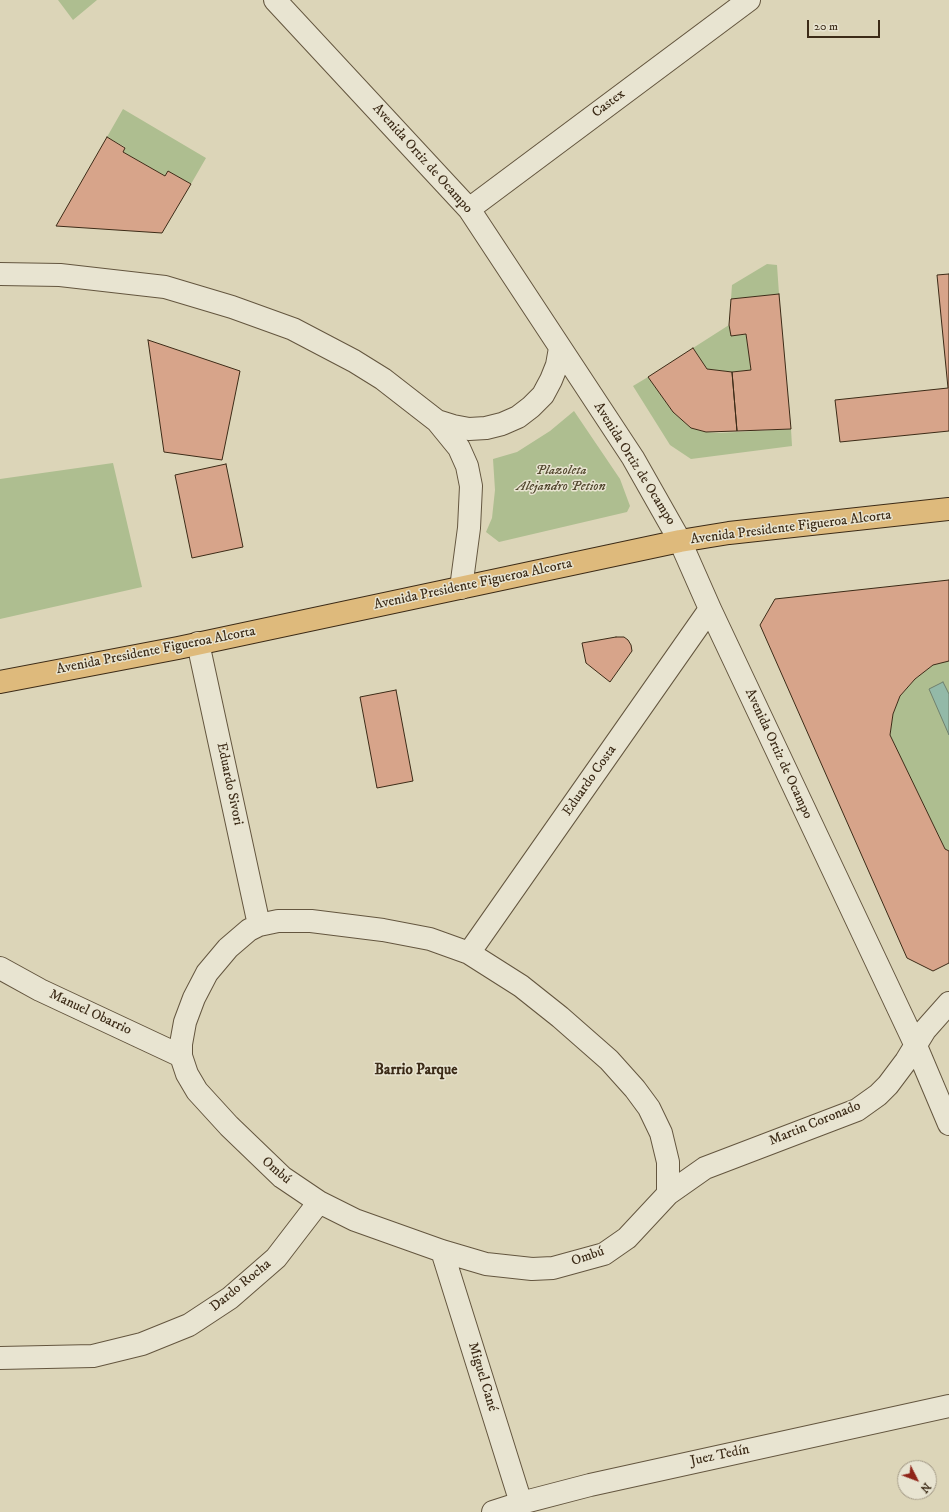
<!DOCTYPE html>
<html>
<head>
<meta charset="utf-8">
<style>
  body { margin:0 }
  #map { position:relative; width:949px; height:1512px; overflow:hidden; background:#dcd5b8; font-family:"IM FELL DW Pica",serif }
  canvas { display:block }
  .north { position:absolute; left:897px; top:1460px; width:40px; height:40px; box-sizing:border-box; background:#e8e4d1; border:1px solid #a39a87; border-radius:50%; rotate:132deg; font-size:11px; font-weight:700; line-height:16px; text-align:center; color:#3c2b17 }
  .north::after { content:''; display:block; margin:auto; width:14px; height:18px; background:#8f2418; clip-path:polygon(50% 0,100% 100%,50% 72%,0 100%) }
  .scale { position:absolute; left:807px; top:20px; width:73px; height:18px; box-sizing:border-box; border:2px solid #3c2b17; border-top:0; padding-left:5px; font-size:12px; line-height:14px; white-space:nowrap; color:#3c2b17; -webkit-text-stroke:3px #e8e4d1; paint-order:stroke }
</style>
</head>
<body>
<div id="map">
<canvas width="949" height="1512"></canvas>
<div class="north">N</div>
<div class="scale">20 m</div>
</div>
<script>
const ctx = document.querySelector('canvas').getContext('2d');
ctx.lineJoin = 'round';
function fill(path, color) { ctx.fillStyle = color; ctx.fill(path, 'evenodd'); }
const poly = rows => new Path2D(rows.map(r => 'M' + r).join(''));
function stroke(path, color, width, dash) { ctx.strokeStyle = color; ctx.lineWidth = width; ctx.lineCap = dash ? 'butt' : 'round'; ctx.setLineDash(dash || []); ctx.stroke(path); }
function drawText(font, color, halo, rows, align = 'center') {
  ctx.font = font + ' "IM FELL DW Pica",serif'; ctx.lineWidth = 3; ctx.setLineDash([]); ctx.textBaseline = 'middle'; ctx.strokeStyle = halo; ctx.fillStyle = color; for (const [text, x, y, turn = 0] of rows) {
    ctx.save(); ctx.translate(x, y); ctx.rotate((+turn || 0) * Math.PI / 180); ctx.textAlign = isNaN(turn) ? turn : align; if (halo) ctx.strokeText(text, 0, 0); ctx.fillText(text, 0, 0); ctx.restore();
  }
}
fill(poly([
  [58,0,97,0,73,20],
  [123,109,206,158,191,184,168,171,165,176,123,152,125,147,107,137],
  [767,264,777,265,779,294,731,299,732,285],
  [729,325,731,336,746,334,751,370,732,372,707,369,693,348],
  [648,377,673,412,691,428,705,432,719,433,791,429,792,446,691,459,670,445,633,386],
  [574,411,620,479,630,506,627,512,499,542,486,532,492,518,495,490,493,459,517,452,550,431],
  [113,463,142,587,0,619,0,479],
  [949,661,949,851,945,849,890,735,893,714,900,696,915,679,933,665]
]), '#aebe90');
const water = poly([
  [943,682,949,694,949,735,929,689,943,682]
]);
fill(water, '#93b9a8');
stroke(water, '#70806e', 1);
const building = poly([
  [107,137,125,148,123,152,165,176,168,171,191,184,162,233,56,226,107,137],
  [949,274,949,431,840,442,835,400,948,388,937,275,949,274],
  [779,294,791,429,737,431,732,372,751,370,746,334,731,336,729,325,731,299,779,294],
  [148,340,240,371,222,460,164,452,148,340],
  [693,348,707,369,732,372,737,431,706,432,691,428,673,412,648,377,693,348],
  [226,464,243,547,192,558,175,475,226,464],
  [949,580,949,661,933,665,915,679,900,696,893,714,890,735,945,849,949,851,949,963,933,971,907,958,760,625,775,599,949,580],
  [616,637,624,637,628,640,631,645,632,651,610,682,586,663,582,643,616,637],
  [396,690,413,781,377,788,360,697,396,690]
]);
fill(building, '#d7a48a');
stroke(building, '#3c2b17', 1);
const minor = poly([
  [275,0,469,209,633,458,680,541,710,609,916,1046,949,1124],
  [469,209,749,0],
  [0,274,60,275,165,287,232,307,293,329,354,361,383,379,437,421,459,448,467,466,471,486,469,528,461,588],
  [437,421,453,426,469,429,486,428,502,424,518,417,531,407,543,395,551,380,557,365,560,348],
  [198,643,259,925],
  [469,953,710,609],
  [0,968,40,990,181,1056],
  [668,1194,668,1162,661,1133,649,1108,635,1089,609,1060,560,1017,521,986,469,953,430,939,383,930,311,921,278,921,259,925,249,930,228,948,207,973,194,998,185,1022,181,1044,181,1056,187,1074,197,1091,229,1126,282,1177,319,1202,355,1220,442,1251,486,1264,532,1269,553,1268,604,1254,627,1238,668,1194,705,1168,857,1110,878,1095,888,1085,906,1061,925,1030,949,1003],
  [442,1251,521,1503],
  [0,1358,93,1356,142,1344,189,1325,230,1298,276,1258,319,1202],
  [493,1512,521,1503,590,1485,949,1406]
]);
const major = poly([
  [0,682,178,648,680,541,729,533,949,509]
]);
stroke(minor, '#64563f', 24);
stroke(major, '#3c2b17', 24);
stroke(minor, '#e8e4d1', 22);
stroke(major, '#deba7c', 22);
drawText('14px', '#3c2b17', '#e8e4d1', [
  ["Castex",609,104,-37],
  ["Avenida Ortiz de Ocampo",422,159,48],
  ["Avenida Ortiz de Ocampo",634,464,58],
  ["Avenida Presidente Figueroa Alcorta",791,528,-7],
  ["Avenida Presidente Figueroa Alcorta",473,585,-12],
  ["Avenida Presidente Figueroa Alcorta",156,651,-11],
  ["Avenida Ortiz de Ocampo",778,754,65],
  ["Eduardo Costa",590,781,-55],
  ["Eduardo Sivori",229,784,78],
  ["Manuel Obarrio",90,1013,25],
  ["Martin Coronado",815,1124,-22],
  ["Ombú",276,1171,41],
  ["Ombú",588,1257,-19],
  ["Dardo Rocha",241,1286,-39],
  ["Miguel Cané",482,1377,73],
  ["Juez Tedín",720,1456,-12]
]);
drawText('italic 14px', '#53482f', '#e8e4d1', [
  ["Plazoleta",561,471],
  ["Alejandro Petion",561,487]
]);
drawText('bold 15px', '#3c2b17', '#e8e4d1', [
  ["Barrio Parque",416,1071]
]);
</script>
</body>
</html>
